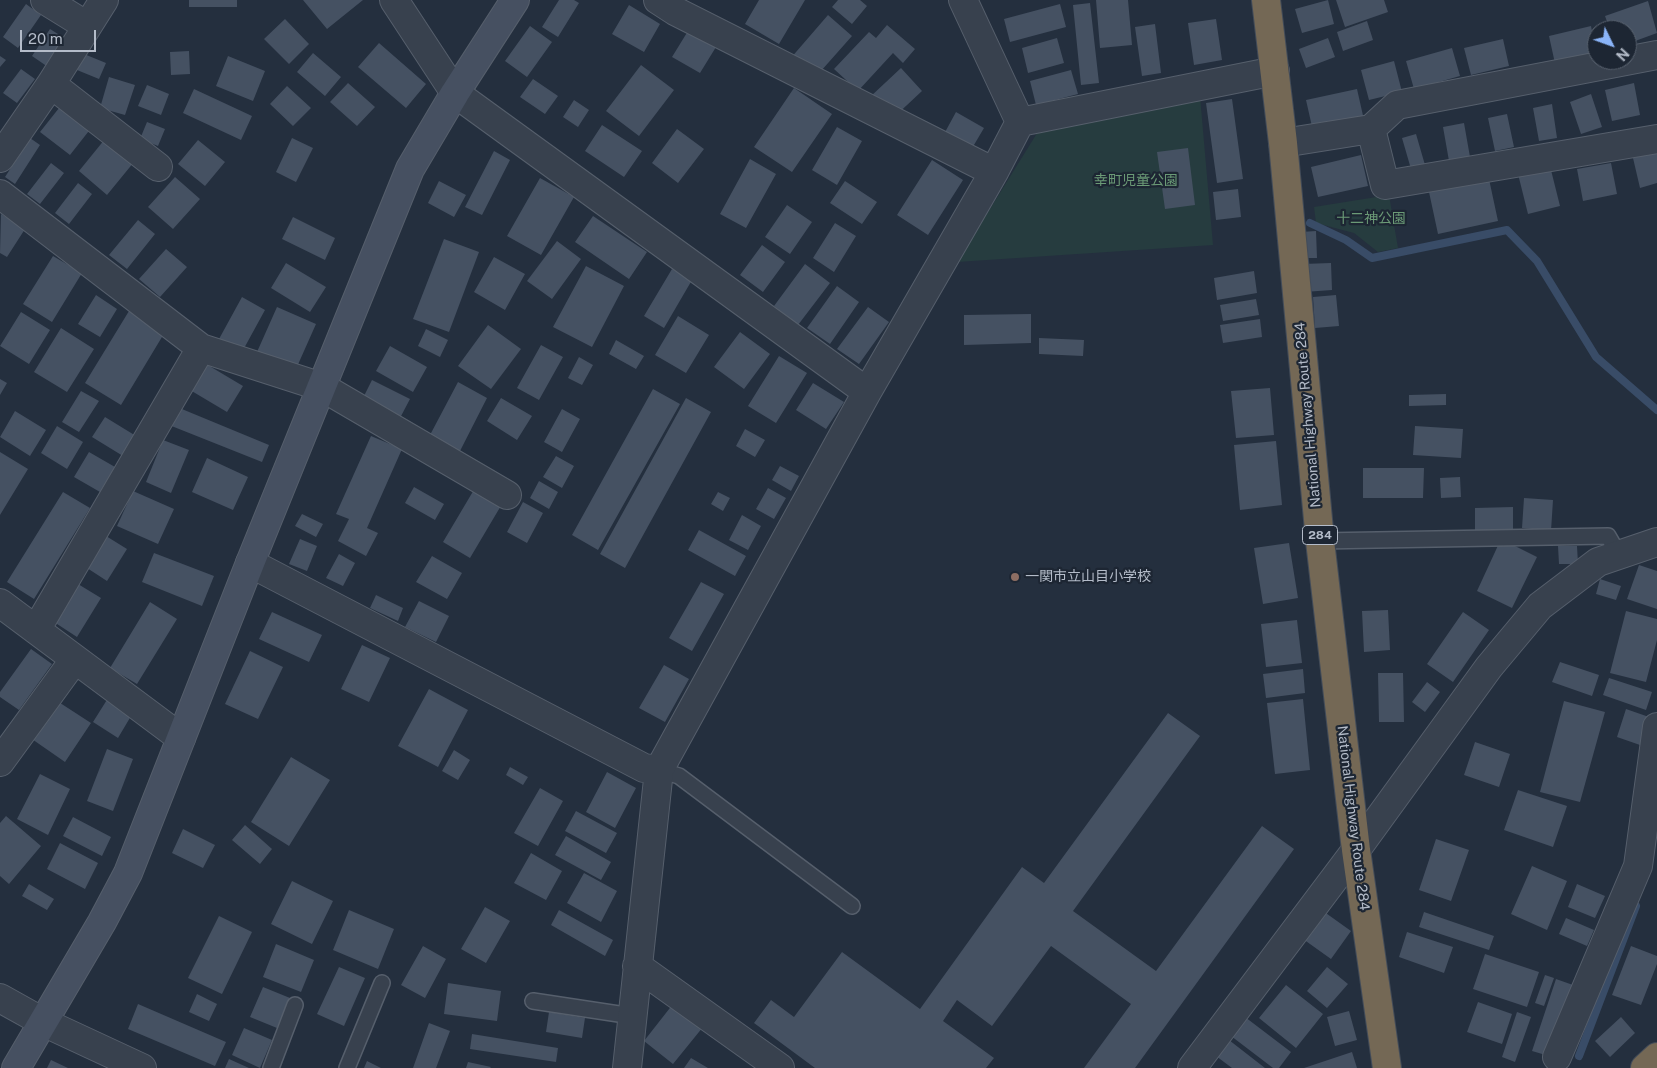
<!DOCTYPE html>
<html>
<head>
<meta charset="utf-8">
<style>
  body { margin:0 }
  #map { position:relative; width:1657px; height:1068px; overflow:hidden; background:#242f3e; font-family:"Public Sans",sans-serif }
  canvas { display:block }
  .north { position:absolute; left:1587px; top:20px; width:50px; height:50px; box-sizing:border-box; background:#1d2633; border:1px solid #59626f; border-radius:50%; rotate:132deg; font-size:14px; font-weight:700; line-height:20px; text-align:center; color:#b4bcc9 }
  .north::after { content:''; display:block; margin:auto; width:18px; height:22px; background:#8ab4f8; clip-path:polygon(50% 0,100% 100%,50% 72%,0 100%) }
  .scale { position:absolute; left:20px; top:30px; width:76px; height:22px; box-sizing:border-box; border:2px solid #b4bcc9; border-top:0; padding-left:6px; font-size:15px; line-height:18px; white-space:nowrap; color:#b4bcc9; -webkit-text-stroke:4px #1d2633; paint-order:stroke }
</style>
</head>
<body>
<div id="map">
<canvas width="1657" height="1068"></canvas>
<div class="north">N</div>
<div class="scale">20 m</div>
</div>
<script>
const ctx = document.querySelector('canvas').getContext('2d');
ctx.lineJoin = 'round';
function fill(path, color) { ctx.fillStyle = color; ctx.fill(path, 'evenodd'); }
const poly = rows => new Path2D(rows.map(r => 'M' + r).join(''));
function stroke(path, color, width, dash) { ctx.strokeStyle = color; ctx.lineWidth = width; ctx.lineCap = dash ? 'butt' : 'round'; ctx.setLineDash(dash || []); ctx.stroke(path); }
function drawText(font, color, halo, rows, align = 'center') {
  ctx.font = font + ' "Public Sans","Noto Sans JP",sans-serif'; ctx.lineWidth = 4.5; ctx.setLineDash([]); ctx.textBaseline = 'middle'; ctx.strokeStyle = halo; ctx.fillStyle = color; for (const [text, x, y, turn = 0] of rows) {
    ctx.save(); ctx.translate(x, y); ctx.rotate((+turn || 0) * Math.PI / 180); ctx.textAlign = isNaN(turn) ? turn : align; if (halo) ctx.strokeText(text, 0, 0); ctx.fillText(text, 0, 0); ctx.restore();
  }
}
fill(poly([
  [1200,96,1213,245,957,262,1039,130],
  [1389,195,1398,248,1378,252,1354,233,1316,223,1314,207]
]), '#263c3f');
stroke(poly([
  [1310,223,1346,240,1372,258,1507,230,1537,261,1596,357,1657,410],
  [1579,1056,1636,906]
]), '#394c67', 8);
fill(poly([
  [189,0,237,0,237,7,189,7],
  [303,0,363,0,327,29],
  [559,0,574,0,579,3,558,37,542,27],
  [759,0,805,0,779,44,745,24],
  [838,0,860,0,867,6,852,24,832,7],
  [1096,0,1128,0,1132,45,1100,48],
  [1328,0,1334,24,1302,33,1295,9],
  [1336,0,1384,0,1388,12,1345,27],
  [1648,1,1657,33,1627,44,1627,30,1610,30,1605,16],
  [1090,3,1099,83,1081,85,1073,5],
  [26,4,41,15,18,48,3,37],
  [1060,4,1066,27,1010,42,1004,19],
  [629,5,660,24,644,52,612,34],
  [828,15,852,36,813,80,790,59],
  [285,19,309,44,289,64,264,39],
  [1216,19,1222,60,1194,65,1188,23],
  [1367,21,1373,40,1343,51,1337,32],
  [1155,24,1161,73,1142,76,1135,27],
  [887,25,915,49,903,63,893,53,858,91,834,69,869,32,876,38],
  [530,26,552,42,527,77,505,61],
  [1591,26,1597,58,1556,68,1549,36],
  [50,29,66,39,48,67,32,56],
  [688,31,716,47,700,73,672,57],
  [1057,38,1064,63,1028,73,1022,48],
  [1328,38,1335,57,1306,68,1299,49],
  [1503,39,1509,66,1471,75,1464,48],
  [379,43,426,84,406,108,358,67],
  [1452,48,1460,76,1414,89,1406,61],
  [189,51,190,74,171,75,170,52],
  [313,53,341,77,325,96,297,72],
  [84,54,106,63,99,79,77,70],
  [0,56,6,60,0,67],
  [228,56,265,71,253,101,216,86],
  [1394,61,1402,92,1369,100,1361,70],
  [641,65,674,90,639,136,606,111],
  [901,68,922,91,891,120,870,97],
  [21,69,35,79,17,103,3,93],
  [1071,70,1078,94,1036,105,1030,81],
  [109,77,135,85,125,115,100,108],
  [533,79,558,96,545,114,520,97],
  [348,83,375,107,357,126,330,102],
  [1634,83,1640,115,1612,121,1605,90],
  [147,85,169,94,161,115,138,106],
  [287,86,311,108,293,126,270,104],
  [794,88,832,114,792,172,754,147],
  [194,89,252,116,241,140,183,113],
  [1357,89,1364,120,1313,131,1306,100],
  [1591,94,1602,127,1581,134,1570,102],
  [1232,99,1243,179,1217,183,1206,103],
  [574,100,589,110,578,127,563,117],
  [63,103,92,127,70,155,40,132],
  [1552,104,1557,138,1539,141,1533,108],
  [956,112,984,128,971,150,944,134],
  [1507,114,1514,147,1495,151,1488,118],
  [147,122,165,129,158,146,140,139],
  [1464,123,1470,157,1449,161,1443,127],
  [602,125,642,151,624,177,585,151],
  [837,127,862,141,837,185,812,170],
  [677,129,704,149,678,183,652,163],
  [1416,134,1425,165,1411,169,1402,138],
  [30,138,40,145,15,184,5,177],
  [292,138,313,148,296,182,276,172],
  [105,139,134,162,107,195,79,171],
  [198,140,225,162,205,186,178,164],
  [1188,148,1195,205,1165,209,1157,152],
  [494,151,510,160,482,215,465,207],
  [1657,151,1657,183,1640,188,1633,158],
  [1361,155,1368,186,1318,197,1311,167],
  [750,159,776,174,746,228,720,214],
  [932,160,963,180,928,235,897,215],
  [51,163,64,173,40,204,27,194],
  [1611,163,1617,194,1583,201,1577,169],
  [1550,166,1560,206,1528,214,1518,174],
  [175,177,200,199,173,229,148,207],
  [540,178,574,197,541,255,507,236],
  [1489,179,1498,221,1438,234,1429,192],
  [439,181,466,195,454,217,428,203],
  [845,181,877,202,862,224,830,203],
  [78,183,92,194,69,224,55,213],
  [1238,189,1241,217,1216,220,1213,192],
  [787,205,812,222,790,254,765,237],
  [1,214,25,229,7,257,0,253],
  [593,216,647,252,629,279,575,242],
  [293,217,335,238,325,260,282,239],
  [138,220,155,234,127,269,109,255],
  [835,223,856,236,834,272,813,258],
  [1316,231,1317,258,1302,258,1301,232],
  [444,239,479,252,449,332,413,319],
  [557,241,581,259,552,299,527,281],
  [762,245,785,262,763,292,740,275],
  [166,249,187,267,160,297,139,279],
  [53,256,82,273,52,322,23,304],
  [494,257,525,274,505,310,474,292],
  [286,263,326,287,310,312,271,288],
  [1331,263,1332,290,1304,292,1303,264],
  [805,264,830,283,798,325,774,306],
  [586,266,624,286,592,347,553,327],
  [672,269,692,280,664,328,644,316],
  [1254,271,1257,293,1217,300,1214,278],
  [837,286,859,302,830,344,807,328],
  [96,295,117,309,100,337,78,324],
  [1336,295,1339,326,1315,328,1313,297],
  [242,297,265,310,242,352,219,339],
  [1256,299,1259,315,1223,321,1220,305],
  [277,307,316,324,296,369,257,352],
  [868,307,889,322,859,364,837,349],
  [129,311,165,332,121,405,85,383],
  [21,312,50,330,29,364,0,346],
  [1031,314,1031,343,964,345,964,315],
  [678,316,709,335,686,373,655,355],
  [1260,319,1262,337,1223,343,1220,325],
  [488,325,521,349,491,389,458,366],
  [61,328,94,349,67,392,34,372],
  [426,329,448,340,440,357,418,346],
  [740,332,770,354,744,389,714,367],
  [1039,338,1084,340,1083,356,1039,354],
  [616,340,644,356,636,369,609,354],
  [541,345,563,357,539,400,517,388],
  [390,346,427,367,413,392,376,371],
  [779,356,807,373,776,423,748,406],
  [579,357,593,365,582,385,568,378],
  [206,364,243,386,227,412,190,390],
  [0,379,7,383,0,395],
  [372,380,410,399,400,418,363,398],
  [458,382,487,398,460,451,430,435],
  [813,383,844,402,826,429,796,410],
  [1270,388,1274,435,1236,438,1231,391],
  [653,389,680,404,598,550,572,535],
  [81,391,99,401,79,432,62,422],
  [1446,394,1446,405,1409,406,1409,395],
  [501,398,532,416,517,440,487,421],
  [686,398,711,412,625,568,600,554],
  [177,407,269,445,262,462,169,425],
  [562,409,580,419,562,452,544,442],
  [15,411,46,430,30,456,0,437],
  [105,417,136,436,123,456,92,437],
  [57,426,83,442,67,469,41,453],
  [1415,426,1463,429,1461,458,1413,455],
  [745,429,765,440,755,457,736,446],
  [371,436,402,449,367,528,378,533,366,556,338,541,349,519,336,514],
  [163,440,189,450,171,493,146,482],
  [1276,441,1282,505,1240,510,1234,445],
  [0,452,28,469,0,515],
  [89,452,115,467,100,492,74,477],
  [556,456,574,466,562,488,543,477],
  [207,458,248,477,233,510,192,492],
  [780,466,799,476,791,491,772,480],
  [1363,468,1424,468,1423,498,1363,498],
  [1460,477,1461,497,1441,498,1440,478],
  [539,481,558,492,549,509,530,498],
  [414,487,444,504,435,520,405,503],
  [475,488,502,504,470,558,443,542],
  [768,488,786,498,774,519,756,509],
  [133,491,174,509,158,544,117,526],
  [63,492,90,508,34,599,7,582],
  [718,492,730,498,723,511,711,504],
  [1524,498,1553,500,1551,531,1522,528],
  [523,502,543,513,527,543,507,532],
  [1513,507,1513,531,1475,531,1475,508],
  [302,514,323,524,316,537,295,526],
  [742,515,761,526,748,550,729,540],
  [699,530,746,556,735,576,688,550],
  [106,536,127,549,107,581,87,568],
  [300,539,317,546,307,571,289,564],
  [1501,539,1537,557,1512,608,1477,591],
  [1289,543,1298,598,1263,604,1254,548],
  [1558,546,1577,546,1578,564,1559,564],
  [154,553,214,576,202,606,142,582],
  [339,554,355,563,343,586,326,578],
  [432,556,462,573,447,599,416,582],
  [1639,565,1657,571,1657,609,1627,599],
  [1600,579,1621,586,1616,600,1596,594],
  [701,582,724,594,692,651,669,638],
  [78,584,101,598,77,637,54,622],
  [376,595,403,608,398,621,370,608],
  [419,601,449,616,436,642,405,627],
  [150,602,177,619,137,684,110,668],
  [1388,610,1390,650,1364,652,1362,611],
  [1626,611,1657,619,1657,640,1646,682,1610,673],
  [272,612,322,635,309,662,259,639],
  [1463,612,1489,630,1453,682,1427,664],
  [1297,620,1302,663,1266,667,1261,624],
  [362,645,390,658,369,702,341,689],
  [31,649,52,664,19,710,0,697,0,692],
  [250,651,283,667,258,719,225,704],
  [1560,662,1599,675,1592,696,1552,682],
  [664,665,689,679,665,722,639,708],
  [1303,669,1305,693,1266,698,1263,674],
  [1378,673,1403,673,1404,722,1379,722],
  [1609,678,1652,692,1646,710,1603,695],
  [1427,682,1440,692,1425,712,1412,702],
  [429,689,468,710,438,767,398,746],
  [110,695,134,711,118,738,93,722],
  [54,699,91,723,65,762,29,737],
  [1303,699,1310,770,1275,774,1267,703],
  [1564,701,1605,712,1580,802,1540,792],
  [1626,709,1649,717,1640,745,1617,737],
  [1168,713,1200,736,1073,911,1156,971,1262,826,1294,849,1135,1068,1084,1068,1131,1004,1051,946,992,1026,957,1000,943,1021,994,1058,986,1068,815,1068,754,1023,771,1000,794,1017,842,952,920,1009,1022,867,1044,883],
  [1475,742,1510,754,1499,787,1464,775],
  [107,749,133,759,113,811,87,801],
  [454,750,470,760,458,780,442,771],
  [291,757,330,780,289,846,251,822],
  [510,767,528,777,523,785,506,775],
  [607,772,636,788,615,828,586,812],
  [40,774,70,789,48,835,17,819],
  [540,788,563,801,538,846,514,833],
  [1518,790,1567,806,1553,847,1504,830],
  [576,811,617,833,606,853,565,831],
  [6,816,41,846,9,884,0,876,0,823],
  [73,817,111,837,102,856,63,836],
  [245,825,272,849,260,864,232,840],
  [183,829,215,845,203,868,172,853],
  [566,836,611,862,601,880,555,855],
  [1436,839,1469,850,1451,901,1419,890],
  [60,843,98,863,85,889,47,869],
  [531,853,562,871,546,900,514,883],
  [1532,866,1567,881,1547,930,1511,914],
  [584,873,617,891,601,922,567,903],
  [292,881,333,901,312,944,271,924],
  [29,884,54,899,47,910,22,896],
  [1577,884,1605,896,1595,918,1568,907],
  [485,907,510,921,486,963,461,949],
  [349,910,394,929,378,969,333,950],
  [559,910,613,940,605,956,551,925],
  [1323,911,1351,931,1331,959,1303,939],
  [1424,912,1494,936,1489,950,1419,927],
  [219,916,252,932,222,994,188,978],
  [1566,918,1594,930,1587,946,1559,934],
  [1407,932,1453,947,1444,973,1399,957],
  [276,944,314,960,301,992,263,977],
  [423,946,446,959,425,998,401,985],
  [1631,946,1657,956,1657,964,1641,1005,1612,995],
  [1485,954,1539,972,1527,1007,1473,989],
  [339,967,365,978,344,1026,317,1014],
  [1327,967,1348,984,1327,1008,1307,991],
  [1545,975,1554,978,1544,1006,1535,1003],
  [1556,979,1573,985,1549,1056,1532,1051],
  [448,983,501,991,497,1021,444,1014],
  [1286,985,1323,1014,1296,1048,1259,1018],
  [263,987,290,998,277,1028,250,1017],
  [197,994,217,1004,209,1021,189,1012],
  [1478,1002,1512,1014,1502,1044,1467,1032],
  [138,1004,226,1042,215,1066,128,1029],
  [673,1004,703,1027,673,1064,644,1041],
  [1349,1011,1357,1040,1335,1046,1327,1017],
  [549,1012,585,1018,582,1038,546,1032],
  [1517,1012,1531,1017,1515,1062,1502,1057],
  [1245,1017,1291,1052,1279,1068,1273,1068,1231,1036],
  [1621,1017,1635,1033,1610,1057,1595,1041],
  [429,1023,450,1031,436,1068,413,1068],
  [244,1028,272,1040,260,1068,232,1055],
  [472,1034,558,1048,556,1062,470,1049],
  [1229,1040,1265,1068,1232,1068,1216,1056],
  [1352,1052,1357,1068,1304,1068],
  [691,1058,708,1068,684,1068],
  [229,1059,249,1068,225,1068],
  [51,1060,68,1068,47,1068],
  [367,1061,381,1068,364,1068],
  [468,1062,491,1067,490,1068,466,1068]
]), '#455162');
const lane = poly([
  [1320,541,1608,536,1619,555],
  [659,770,679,776,852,906],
  [533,1001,632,1016],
  [271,1068,295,1005],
  [347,1068,382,983]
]);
const street = poly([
  [45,0,87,26],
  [394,0,455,93,867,392],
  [658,0,675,11,994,172],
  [963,0,1020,122],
  [51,84,158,167],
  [1371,129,1385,185,1657,139],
  [1283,143,1371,129,1397,105,1657,55],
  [0,158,51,84,104,0],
  [0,194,201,348,322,387,507,495],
  [250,563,644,768,659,770],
  [0,603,181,738],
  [36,630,201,348],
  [0,762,75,659],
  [637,966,780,1068],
  [0,998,43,1022,142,1068],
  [1557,1057,1638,866,1657,727],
  [627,1068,659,770,867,392,994,172,1020,122,1275,71],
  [1192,1068,1356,850,1489,667,1540,606,1598,562,1657,542]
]);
const secondary = poly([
  [16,1068,102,922,128,873,250,563,410,169,455,93,515,0]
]);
const highway = poly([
  [1266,0,1283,143,1320,541,1356,850,1387,1068],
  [1645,1068,1657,1057]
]);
stroke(lane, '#565f6c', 18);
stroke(street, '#565f6c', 30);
stroke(secondary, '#565f6c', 30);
stroke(highway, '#434c59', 30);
stroke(lane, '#38414e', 15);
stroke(street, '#38414e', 28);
stroke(secondary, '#465061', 28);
stroke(highway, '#746855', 28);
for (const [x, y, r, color] of [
  [1015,577,5,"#8d6e63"]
]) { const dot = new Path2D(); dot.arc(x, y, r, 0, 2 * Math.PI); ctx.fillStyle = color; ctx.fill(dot); stroke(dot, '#1d2633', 2); }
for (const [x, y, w] of [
  [1320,535,35]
]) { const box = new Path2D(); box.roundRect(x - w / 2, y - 9.5, w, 19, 4); ctx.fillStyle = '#1d2633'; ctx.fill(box); stroke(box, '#b4bcc9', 1); }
drawText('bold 12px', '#b4bcc9', null, [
  ["284",1320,535]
]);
drawText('14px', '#6b9a76', '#1d2633', [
  ["幸町児童公園",1136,181],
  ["十二神公園",1371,219]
]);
drawText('14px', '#b4bcc9', '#1d2633', [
  ["National Highway Route 284",1308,415,-95],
  ["National Highway Route 284",1353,818,83]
]);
drawText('14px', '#b4bcc9', '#1d2633', [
  ["一関市立山目小学校",1025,577]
], 'left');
</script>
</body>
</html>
